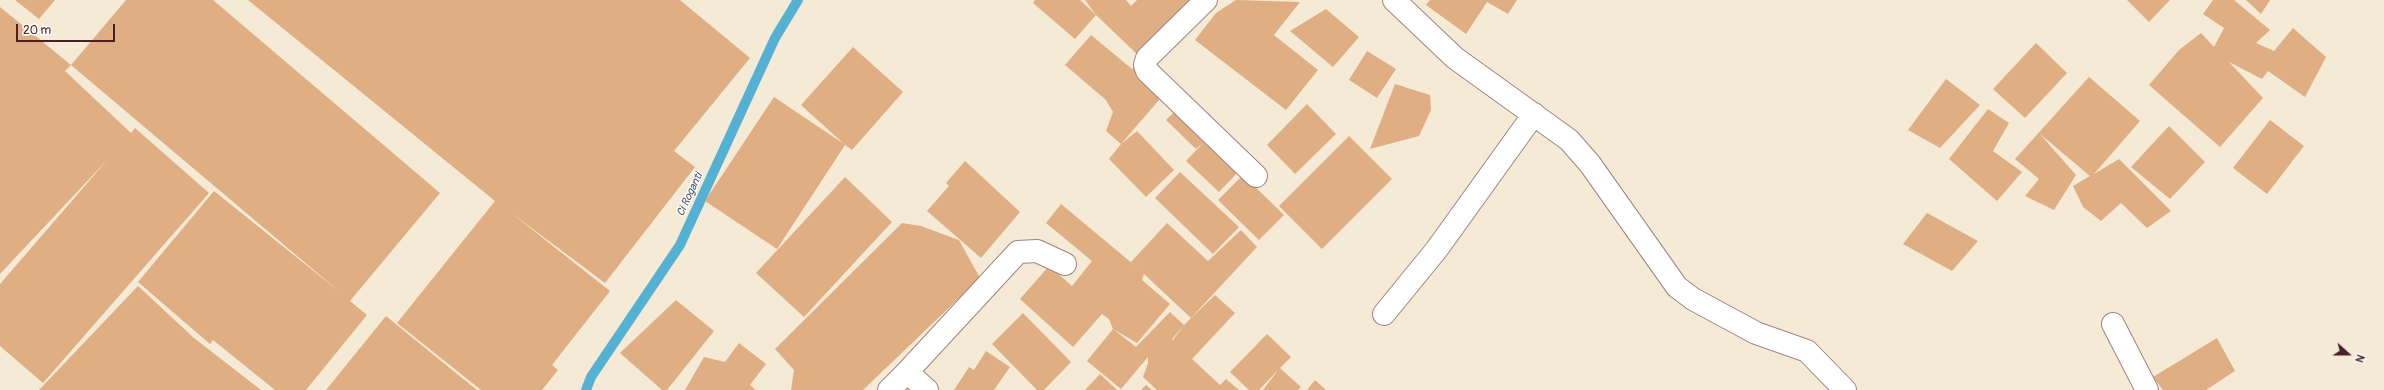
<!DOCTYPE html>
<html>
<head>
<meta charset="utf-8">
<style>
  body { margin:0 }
  #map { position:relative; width:2384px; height:390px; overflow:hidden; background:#f5ead5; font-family:Pangolin,sans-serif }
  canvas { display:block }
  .north { position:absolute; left:2328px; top:334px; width:40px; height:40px; -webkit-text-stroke:3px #fdfcf7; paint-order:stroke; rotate:111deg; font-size:11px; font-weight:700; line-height:16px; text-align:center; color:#4a1f2b }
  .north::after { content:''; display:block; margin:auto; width:14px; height:18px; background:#4a1f2b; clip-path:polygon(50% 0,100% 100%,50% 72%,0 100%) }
  .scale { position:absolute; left:16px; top:24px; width:99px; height:18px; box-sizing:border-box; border:2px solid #4a1f2b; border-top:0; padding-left:5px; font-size:12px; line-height:14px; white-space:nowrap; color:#4a1f2b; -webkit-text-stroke:3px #fdfcf7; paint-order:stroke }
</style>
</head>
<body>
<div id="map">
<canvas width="2384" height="390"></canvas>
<div class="north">N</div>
<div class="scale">20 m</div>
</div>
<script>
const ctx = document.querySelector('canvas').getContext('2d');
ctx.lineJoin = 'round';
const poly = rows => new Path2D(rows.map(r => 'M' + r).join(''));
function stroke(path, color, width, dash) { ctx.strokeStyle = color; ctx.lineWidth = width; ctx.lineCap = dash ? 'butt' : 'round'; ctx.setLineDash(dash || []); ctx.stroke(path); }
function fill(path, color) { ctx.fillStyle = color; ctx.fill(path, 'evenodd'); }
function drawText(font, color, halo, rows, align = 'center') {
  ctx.font = font + ' Pangolin,sans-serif'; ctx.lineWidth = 3; ctx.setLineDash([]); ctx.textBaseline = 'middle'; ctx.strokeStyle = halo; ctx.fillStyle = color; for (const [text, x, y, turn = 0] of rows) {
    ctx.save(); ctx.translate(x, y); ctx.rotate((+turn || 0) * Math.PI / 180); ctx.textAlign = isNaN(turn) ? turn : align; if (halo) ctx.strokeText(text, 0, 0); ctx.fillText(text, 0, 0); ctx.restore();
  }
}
stroke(poly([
  [586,390,591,377,680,245,775,38,798,0]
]), '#55b1d3', 10);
fill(poly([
  [15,0,55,0,39,19],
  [126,0,213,0,440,193,350,301,367,315,306,390,275,390,213,340,210,344,138,282,214,191,341,293,71,65],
  [248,0,680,0,750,58,674,151,695,167,605,283,510,212,610,291,552,365,558,370,542,390,481,390,397,323,495,201],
  [1035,0,1080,0,1096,15,1085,0,1126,0,1131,6,1137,0,1199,0,1140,57,1096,15,1075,39,1033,3],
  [1236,0,1300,2,1274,35,1318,70,1286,110,1195,40,1216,13],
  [1430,0,1517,0,1508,14,1487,2,1466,34,1426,5],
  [2127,0,2170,0,2149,22],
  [2213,0,2234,0,2270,30,2256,43,2274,51,2293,28,2326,57,2305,97,2268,71,2262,79,2229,62,2263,98,2220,147,2149,85,2179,50,2201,33,2214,47,2224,28,2203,14],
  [2246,0,2270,0,2261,14],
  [0,7,71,65,65,71,131,133,135,128,209,193,43,383,0,346,0,284,108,159,0,274],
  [1326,9,1359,37,1333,67,1290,31],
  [1091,35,1132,69,1134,66,1165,93,1121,144,1137,131,1174,170,1146,197,1109,159,1121,144,1106,131,1113,112,1106,100,1065,65],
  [2036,43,2067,73,2025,118,1993,89],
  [853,47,903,92,852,150,845,145,777,249,705,201,774,97,844,144,801,105],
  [1367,51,1396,69,1377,98,1349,80],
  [2089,77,2140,121,2094,174,2119,159,2171,211,2147,228,2121,203,2101,221,2083,207,2073,186,2090,176,2040,134,2076,175,2054,210,2025,196,2039,179,2015,159],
  [1946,79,1980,105,1940,148,1908,130],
  [1395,84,1430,95,1431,110,1419,136,1370,149],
  [1307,104,1336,134,1295,174,1267,145],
  [1179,107,1242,168,1219,192,1186,161,1204,142,1196,149,1166,120],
  [1988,109,2009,123,1993,151,2022,172,1997,201,1949,159],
  [2270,120,2304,146,2267,194,2233,168],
  [2169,126,2205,162,2170,199,2131,167],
  [1349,136,1392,179,1322,249,1279,206],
  [965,161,1020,212,981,258,927,211,949,186,946,183],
  [1180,172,1239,227,1213,254,1155,198],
  [1243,175,1284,215,1259,240,1218,200],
  [845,177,892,222,804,317,756,273],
  [1061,204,1139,269,1131,262,1167,223,1208,261,1241,230,1257,247,1191,318,1144,274,1142,280,1170,304,1137,343,1113,329,1136,347,1170,312,1184,325,1172,339,1173,340,1184,325,1215,295,1235,313,1192,359,1220,385,1226,379,1239,390,1157,390,1143,377,1148,363,1148,357,1121,389,1087,361,1113,329,1109,319,1102,314,1073,347,1020,299,1049,266,1072,286,1092,261,1046,223],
  [1927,213,1978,241,1952,271,1903,244],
  [902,223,921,226,959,240,980,278,863,390,791,390,794,370,775,349],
  [138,286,194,338,261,390,39,390],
  [676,300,714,331,667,390,662,390,620,353],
  [1023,313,1071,362,1044,390,1037,390,992,344],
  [386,316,430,352,477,390,326,390],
  [1267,334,1291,357,1280,368,1301,387,1298,390,1263,390,1279,369,1259,390,1249,390,1230,372],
  [2217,338,2235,371,2206,390,2163,390,2153,377],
  [739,343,766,364,750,385,756,390,685,390,704,357,725,362],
  [986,351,1010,367,994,390,954,390,969,367,974,370],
  [1100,374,1117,390,1085,390],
  [1315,380,1326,390,1307,390],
  [1146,385,1152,390,1141,390]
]), '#dfae83');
const minor = poly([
  [1206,0,1147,58,1145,65,1147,71,1256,176],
  [1394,0,1455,58,1569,140,1590,164,1677,287,1693,299,1756,333,1807,351,1845,390],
  [1384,314,1437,249,1534,114],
  [2113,324,2147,390],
  [907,372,1018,252,1037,251,1065,264],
  [889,390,907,372,927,390]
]);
stroke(minor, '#a08480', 24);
stroke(minor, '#fff', 22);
drawText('italic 11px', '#4e596e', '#fdfcf7', [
  ["Ci Roganti",690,195,-65]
]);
</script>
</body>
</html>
